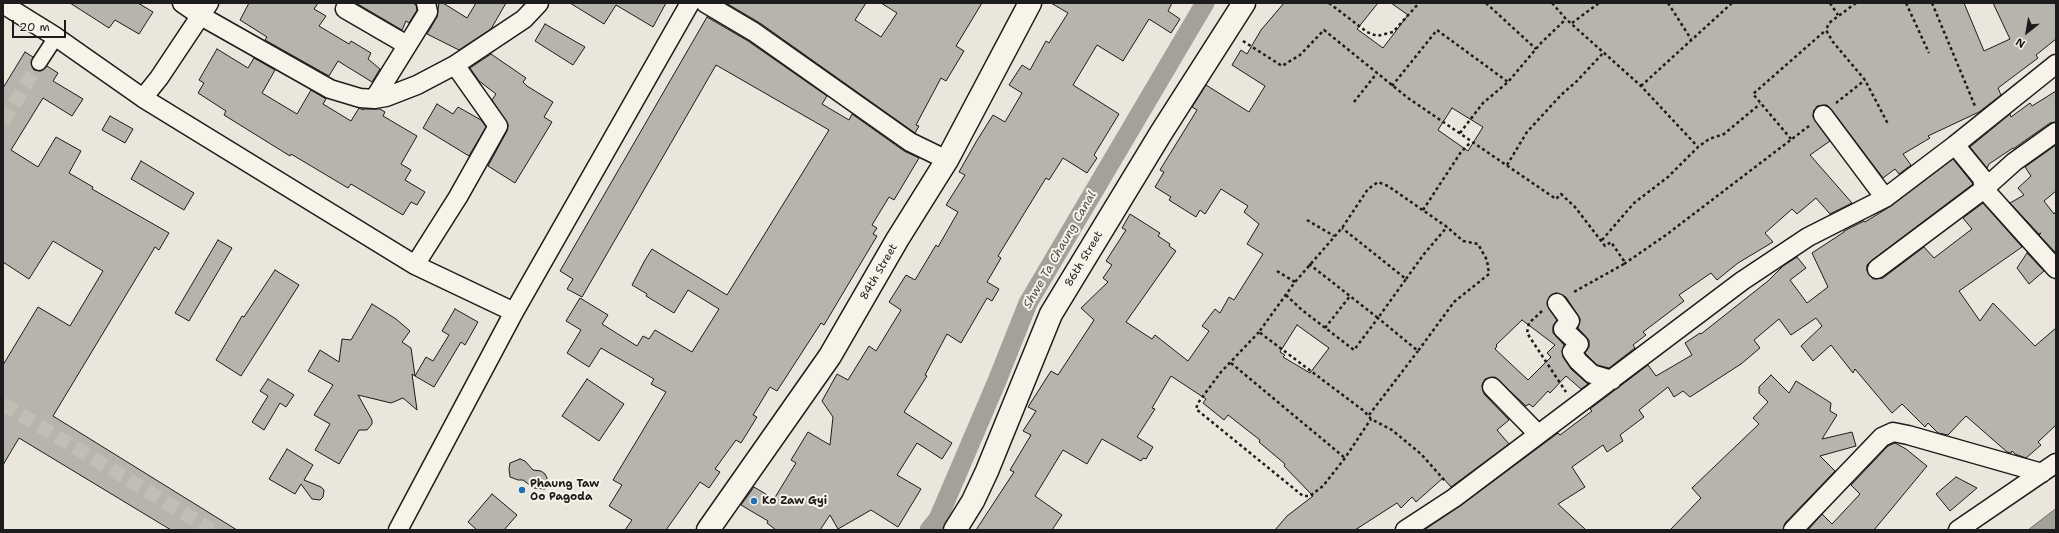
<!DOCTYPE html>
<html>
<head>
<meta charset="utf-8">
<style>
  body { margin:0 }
  #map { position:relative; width:2059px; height:533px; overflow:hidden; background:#eae6dc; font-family:"Shantell Sans",sans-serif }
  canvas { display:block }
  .frame { position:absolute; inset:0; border:4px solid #1c1c1c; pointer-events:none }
  .north { position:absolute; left:2007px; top:12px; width:40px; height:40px; -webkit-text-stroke:3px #f7f3e8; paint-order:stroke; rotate:211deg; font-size:11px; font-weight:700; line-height:16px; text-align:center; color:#1c1c1c }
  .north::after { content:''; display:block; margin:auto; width:14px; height:18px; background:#1c1c1c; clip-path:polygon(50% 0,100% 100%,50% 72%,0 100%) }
  .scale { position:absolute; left:12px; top:20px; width:54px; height:18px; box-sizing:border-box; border:2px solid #1c1c1c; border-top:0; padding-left:5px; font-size:12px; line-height:14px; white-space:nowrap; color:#1c1c1c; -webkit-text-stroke:3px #f7f3e8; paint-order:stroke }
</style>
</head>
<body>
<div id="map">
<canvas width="2059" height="533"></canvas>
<div class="frame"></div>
<div class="north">N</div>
<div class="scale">20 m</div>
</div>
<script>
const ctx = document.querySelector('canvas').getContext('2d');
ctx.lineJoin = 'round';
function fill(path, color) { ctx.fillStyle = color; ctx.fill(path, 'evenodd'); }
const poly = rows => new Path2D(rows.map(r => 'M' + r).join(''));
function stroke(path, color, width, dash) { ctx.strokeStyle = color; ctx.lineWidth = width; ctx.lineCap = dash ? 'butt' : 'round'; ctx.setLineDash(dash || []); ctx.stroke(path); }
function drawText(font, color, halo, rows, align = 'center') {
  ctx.font = font + ' "Shantell Sans",sans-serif'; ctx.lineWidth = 4; ctx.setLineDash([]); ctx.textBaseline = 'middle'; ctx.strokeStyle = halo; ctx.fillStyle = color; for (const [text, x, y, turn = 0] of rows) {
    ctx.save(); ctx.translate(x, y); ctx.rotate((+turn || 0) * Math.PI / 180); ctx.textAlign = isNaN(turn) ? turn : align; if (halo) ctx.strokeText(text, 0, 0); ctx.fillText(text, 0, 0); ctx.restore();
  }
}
const water = poly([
  [2056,509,2056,530,2028,530,2054,510,2056,509]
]);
fill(water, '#a3a19a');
stroke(water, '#6d6c68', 1);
stroke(poly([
  [929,530,938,519,997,381,1028,303,1205,3]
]), '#a3a19a', 19);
const building = poly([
  [70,3,138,3,153,12,139,34,115,20,109,28,70,3],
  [249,3,318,3,314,9,326,16,319,26,349,44,351,41,371,53,368,59,380,69,372,82,338,61,329,76,265,40,267,37,240,20,249,3],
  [356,3,413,3,416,5,417,10,409,23,406,21,402,30,356,3],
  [439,3,443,3,467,18,476,3,506,3,491,29,459,50,427,34,437,17,439,3],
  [570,3,666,3,653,27,616,5,604,24,570,3],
  [726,3,866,3,855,20,881,37,897,13,881,3,982,3,956,46,964,51,946,81,941,78,916,125,919,126,915,133,760,23,726,3],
  [1051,3,1172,3,1168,11,1180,19,1171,33,1149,19,1123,61,1097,45,1073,85,1119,114,1094,155,1097,158,1087,173,1063,158,1049,180,1046,178,998,256,1001,258,987,282,999,289,992,301,987,298,961,343,947,334,925,375,927,376,904,412,952,443,942,459,917,443,897,475,921,489,898,527,871,510,838,529,830,515,820,530,776,530,767,523,768,521,741,505,754,487,774,499,796,463,791,460,808,432,830,445,833,417,822,401,837,374,848,380,869,346,876,351,901,310,889,302,906,275,915,280,936,245,938,247,958,212,946,205,965,175,959,172,976,142,993,115,1005,122,1022,93,1009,85,1022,65,1030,70,1046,41,1049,43,1068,13,1051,3],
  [1284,3,1378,3,1357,29,1383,48,1408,15,1391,3,1964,3,1984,51,2010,39,1993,3,2056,3,2056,39,2036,55,2038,58,1998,88,2001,95,1979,112,1928,136,1930,138,1903,154,1911,165,1899,174,1895,169,1883,178,1831,109,1827,105,1817,106,1814,111,1813,117,1830,141,1810,155,1852,203,1830,214,1816,198,1797,214,1792,209,1765,233,1773,242,1738,263,1717,280,1711,273,1679,295,1684,301,1643,332,1646,335,1633,345,1635,348,1609,368,1597,365,1585,353,1589,347,1589,340,1578,328,1580,319,1566,297,1556,293,1551,295,1547,304,1557,320,1553,326,1553,333,1564,345,1562,351,1563,357,1571,369,1588,384,1581,389,1566,376,1550,393,1548,391,1533,407,1529,404,1526,406,1495,377,1485,379,1482,385,1484,394,1509,420,1497,430,1509,444,1451,487,1443,478,1416,502,1412,497,1401,508,1397,503,1355,530,1275,530,1287,516,1313,496,1284,466,1285,464,1259,442,1260,440,1228,415,1224,420,1203,403,1206,399,1171,376,1152,408,1155,409,1137,437,1153,447,1146,459,1143,458,1141,461,1102,439,1087,464,1063,450,1035,496,1062,515,1052,530,976,530,1014,472,1010,470,1031,435,1023,431,1036,411,1028,407,1051,371,1058,375,1094,320,1081,308,1108,282,1103,278,1112,265,1106,261,1126,230,1122,228,1130,214,1160,233,1158,236,1170,244,1169,246,1176,251,1126,322,1152,339,1155,335,1188,361,1209,331,1202,326,1215,309,1220,313,1229,297,1234,300,1263,254,1247,244,1259,224,1244,212,1248,206,1221,189,1205,214,1200,210,1196,217,1169,200,1171,197,1155,187,1164,172,1160,170,1197,110,1192,107,1206,85,1249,112,1265,86,1232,65,1241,50,1247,54,1261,30,1284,3],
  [1452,108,1483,127,1468,151,1438,130,1452,108],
  [1522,320,1555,345,1547,353,1551,357,1528,380,1495,349,1497,346,1496,345,1522,320],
  [1297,325,1329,348,1310,373,1283,357,1285,355,1280,352,1297,325],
  [707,17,748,41,827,96,822,104,849,120,852,114,904,151,919,158,894,200,889,197,872,225,877,228,873,234,877,236,824,325,821,323,777,391,770,387,753,415,757,417,741,443,736,440,715,469,720,472,709,488,700,482,666,530,625,530,632,520,609,506,622,485,613,480,666,392,651,384,654,379,601,348,589,367,567,353,581,330,566,321,580,298,608,315,602,324,637,346,643,336,649,339,655,330,692,352,719,309,688,290,674,313,646,296,647,294,632,285,645,260,652,249,727,295,829,130,716,65,582,297,567,289,573,279,560,271,707,17],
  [545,24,585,47,573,65,535,41,545,24],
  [217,49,248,68,254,58,275,70,262,93,297,114,311,90,326,99,323,104,351,121,359,108,363,110,364,109,380,109,385,112,383,116,417,136,401,164,411,170,405,180,425,192,417,205,411,202,403,215,351,184,348,188,291,154,290,156,224,115,226,111,198,93,204,83,199,80,217,49],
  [25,52,33,57,31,63,34,70,42,71,47,66,58,73,53,81,83,99,72,116,43,98,11,150,38,167,56,137,81,151,69,173,93,187,92,189,169,233,159,250,155,247,53,416,237,530,171,530,19,438,3,465,3,365,38,307,70,326,103,271,53,241,29,279,3,262,3,88,25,52],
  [491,54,526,78,523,82,527,86,553,102,544,117,552,122,515,183,488,166,507,131,508,125,492,100,496,94,479,81,470,68,491,54],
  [2056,91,2056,122,2050,123,2013,149,2013,148,1989,164,1987,168,1970,147,2010,114,2011,117,2030,103,2032,106,2056,91],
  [437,104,453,114,458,107,481,120,486,127,469,156,423,128,437,104],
  [110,116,133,129,125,143,102,130,110,116],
  [2056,145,2056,191,2044,201,2054,214,2056,211,2056,253,2039,235,2041,233,2039,234,2010,203,2024,195,2018,188,2031,176,2025,167,2056,145],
  [1953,159,1973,184,1871,261,1867,265,1867,271,1873,279,1883,278,1924,247,1934,258,1972,229,1963,218,1983,203,2022,247,1959,291,1980,321,1993,303,2035,346,2056,328,2056,425,2038,442,2041,445,2026,458,2015,454,2012,451,2011,453,2007,452,1966,416,1948,435,1938,433,1928,423,1925,427,1902,404,1892,413,1855,369,1853,373,1831,345,1813,361,1801,346,1822,326,1816,318,1791,335,1779,319,1754,340,1760,348,1741,364,1690,397,1683,391,1674,397,1668,387,1639,410,1644,417,1620,435,1623,441,1607,452,1603,445,1572,467,1585,487,1558,504,1586,530,1424,530,1460,506,1558,433,1560,435,1592,411,1590,409,1648,365,1656,376,1692,355,1685,343,1700,333,1701,334,1768,281,1783,266,1797,257,1806,268,1790,280,1807,303,1828,287,1812,253,1844,232,1844,231,1864,221,1865,222,1891,206,1953,159],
  [141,161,194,193,184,210,131,179,141,161],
  [218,240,232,248,189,321,175,313,218,240],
  [2027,253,2044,271,2029,284,2017,268,2027,253],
  [275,270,299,285,241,376,216,360,242,316,244,317,275,270],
  [372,304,396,319,410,331,402,342,411,348,415,376,412,374,417,410,403,398,391,403,358,395,372,420,372,424,367,430,359,430,339,464,315,450,330,424,314,415,333,385,308,371,320,350,339,362,342,339,351,340,372,304],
  [455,309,478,322,465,345,461,342,434,387,415,376,426,357,433,361,449,335,442,331,455,309],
  [1771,375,1789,393,1796,381,1831,403,1830,411,1837,415,1822,439,1852,432,1856,446,1820,456,1835,471,1785,523,1783,530,1670,530,1701,498,1692,488,1759,424,1753,418,1768,402,1759,393,1759,387,1771,375],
  [268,379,294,395,286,407,280,403,264,430,252,422,268,396,260,391,268,379],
  [587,379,624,404,599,441,562,416,587,379],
  [1895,443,1906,449,1927,466,1874,530,1808,530,1822,514,1832,524,1860,494,1851,485,1888,446,1895,443],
  [287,449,313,465,304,480,321,487,324,490,323,497,320,500,312,499,301,484,295,494,269,479,287,449],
  [520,459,525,461,533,470,541,471,545,474,547,478,545,489,534,488,523,480,518,480,510,477,509,469,510,463,520,459],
  [1956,477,1977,488,1950,511,1936,494,1956,477],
  [492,494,517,515,504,530,477,530,468,522,492,494]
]);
fill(building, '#b6b4ac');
stroke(building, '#1c1c1c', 1);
stroke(poly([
  [3,122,39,63],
  [3,404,212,530]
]), '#c1beb6', 14, [14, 7]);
const pedestrian = poly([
  [39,63,56,37]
]);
const minor = poly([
  [182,3,201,16,330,89,360,98,374,99,386,97,417,85,455,65,524,19,539,3],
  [705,3,754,32,910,142,947,160],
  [3,4,56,37,143,98,415,265,514,312],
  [345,9,407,45],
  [143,98,159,78,209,3],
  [374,99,428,12,426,3],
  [1823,115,1885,198],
  [1955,145,1982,178,1984,189,2056,269],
  [415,265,458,197,498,126,455,65],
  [1877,269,1984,189,2014,162,2056,132],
  [1557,303,1570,321,1563,329,1579,344,1572,352,1578,361,1592,374,1612,380],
  [1492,387,1538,434],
  [398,530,514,312,690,3],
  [1405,530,1454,498,1742,281,1808,237,1885,198,1955,145,2056,64],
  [1793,530,1882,437,1893,432,1908,435,2042,473],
  [1958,530,2056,463]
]);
const secondary = poly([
  [955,530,973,501,987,471,1051,314,1161,133,1244,3]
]);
const primary = poly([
  [708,530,830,356,897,240,947,160,1030,3]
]);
stroke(pedestrian, '#1c1c1c', 17);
stroke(minor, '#1c1c1c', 21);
stroke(secondary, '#1c1c1c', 25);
stroke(primary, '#1c1c1c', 25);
stroke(poly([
  [1329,3,1367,32,1377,36,1393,32,1419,3],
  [1486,3,1536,49],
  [1552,3,1566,19,1641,86,1698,147],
  [1668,3,1691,39],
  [1830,3,1838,15],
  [1856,3,1829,23,1826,30,1833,42,1865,80,1888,124],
  [1906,3,1929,53],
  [1932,3,1975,106],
  [1572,23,1599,3],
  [1243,41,1282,66,1300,55,1324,30,1408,98,1556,199,1561,194,1575,207,1605,246,1611,242,1624,261,1624,264,1572,293],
  [1392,86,1437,30,1508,82],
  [1641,86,1732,3],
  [1354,102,1377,73],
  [1836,103,1865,80],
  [1460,133,1483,103,1508,82,1541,43,1566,19],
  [1791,139,1753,94,1826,30],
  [1507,165,1527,132,1561,95,1577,81,1604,52],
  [1423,210,1461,152,1471,142],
  [1307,220,1334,236],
  [1602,240,1634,203,1668,177,1698,147,1709,139,1724,134,1760,104],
  [1309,264,1378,318,1406,279,1342,228],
  [1624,264,1666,235,1809,126],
  [1277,271,1295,282,1259,332,1364,411,1371,419,1392,430,1421,454,1446,482],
  [1406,279,1424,254,1447,227],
  [1286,295,1302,310,1354,350,1378,318,1418,351,1454,302,1489,274,1487,260,1478,244,1463,241,1447,227,1388,186,1378,182,1368,189,1342,228,1295,282],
  [1542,311,1529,323,1527,333,1566,392],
  [1325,328,1350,296],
  [1259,332,1221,372,1198,403,1196,409,1303,496,1310,496,1323,486,1345,458,1371,419],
  [1231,363,1345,458],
  [1369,415,1418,351]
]), '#1c1c1c', 2.5, [3, 3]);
stroke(pedestrian, '#f7f3e8', 14);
stroke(minor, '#f7f3e8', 18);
stroke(secondary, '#f7f3e8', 22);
stroke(primary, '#f7f3e8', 22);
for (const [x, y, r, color] of [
  [522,490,4,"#1f6fb2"],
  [754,501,4,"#1f6fb2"]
]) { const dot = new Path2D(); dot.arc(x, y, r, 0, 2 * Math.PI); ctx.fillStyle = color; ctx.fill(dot); stroke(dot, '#f7f3e8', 1.5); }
drawText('11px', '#1c1c1c', '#f7f3e8', [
  ["86th Street",1084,259,-59],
  ["84th Street",879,272,-60]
]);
drawText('bold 11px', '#1c1c1c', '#f7f3e8', [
  ["Phaung Taw",530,484],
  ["Oo Pagoda",530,497],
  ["Ko Zaw Gyi",762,501]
], 'left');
drawText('italic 12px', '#52514e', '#f7f3e8', [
  ["Shwe Ta Chaung Canal",1060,250,-60]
]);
</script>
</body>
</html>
